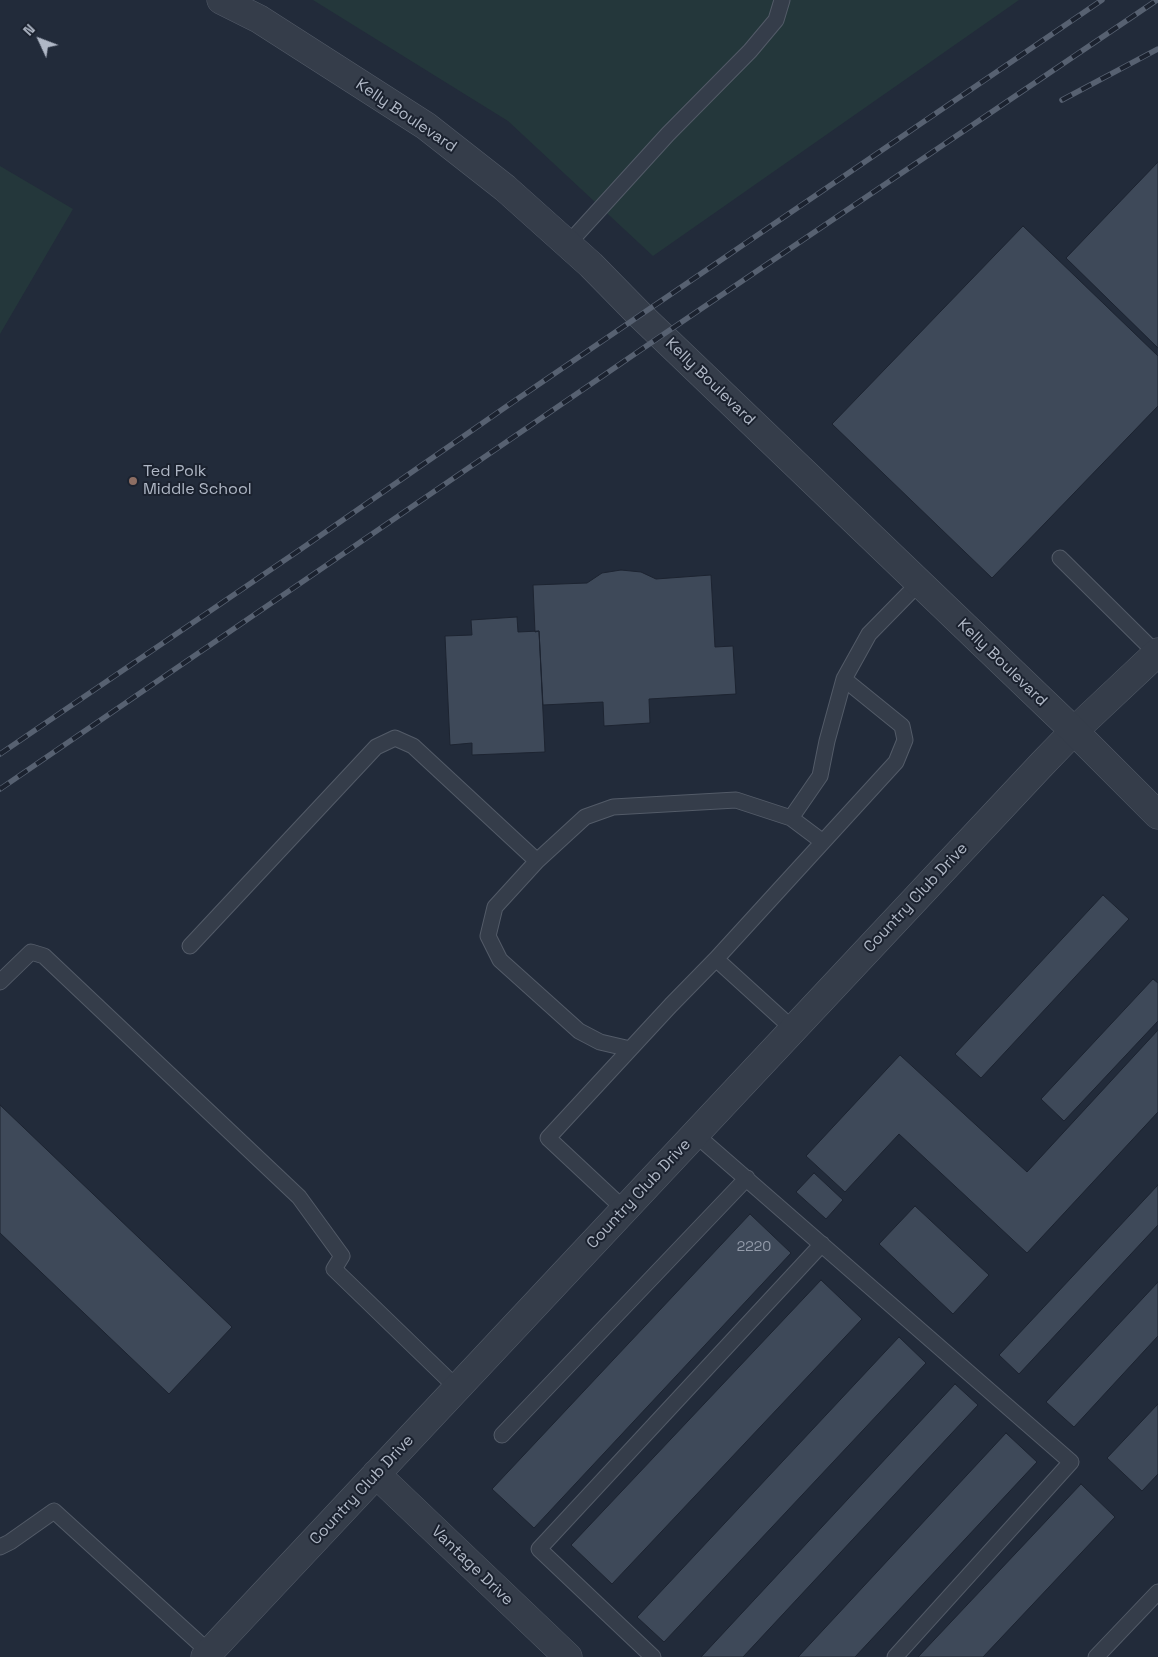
<!DOCTYPE html>
<html>
<head>
<meta charset="utf-8">
<style>
  body { margin:0 }
  #map { position:relative; width:1158px; height:1657px; overflow:hidden; background:#222b3a; font-family:"Space Grotesk",sans-serif }
  canvas { display:block }
  .north { position:absolute; left:15px; top:15px; width:50px; height:50px; -webkit-text-stroke:4px #1b222f; paint-order:stroke; rotate:313deg; font-size:14px; font-weight:700; line-height:20px; text-align:center; color:#b0b8c6 }
  .north::after { content:''; display:block; margin:auto; width:18px; height:22px; background:#b0b8c6; clip-path:polygon(50% 0,100% 100%,50% 72%,0 100%) }
</style>
</head>
<body>
<div id="map">
<canvas width="1158" height="1657"></canvas>
<div class="north">N</div>
</div>
<script>
const ctx = document.querySelector('canvas').getContext('2d');
ctx.lineJoin = 'round';
function fill(path, color) { ctx.fillStyle = color; ctx.fill(path, 'evenodd'); }
const poly = rows => new Path2D(rows.map(r => 'M' + r).join(''));
function stroke(path, color, width, dash) { ctx.strokeStyle = color; ctx.lineWidth = width; ctx.lineCap = dash ? 'butt' : 'round'; ctx.setLineDash(dash || []); ctx.stroke(path); }
function drawText(font, color, halo, rows, align = 'center') {
  ctx.font = font + ' "Space Grotesk",sans-serif'; ctx.lineWidth = 4; ctx.setLineDash([]); ctx.textBaseline = 'middle'; ctx.strokeStyle = halo; ctx.fillStyle = color; for (const [text, x, y, turn = 0] of rows) {
    ctx.save(); ctx.translate(x, y); ctx.rotate((+turn || 0) * Math.PI / 180); ctx.textAlign = isNaN(turn) ? turn : align; if (halo) ctx.strokeText(text, 0, 0); ctx.fillText(text, 0, 0); ctx.restore();
  }
}
fill(poly([
  [313,0,1019,0,653,256,508,121],
  [0,166,73,209,0,334]
]), '#24373b');
const building = poly([
  [1158,162,1158,348,1066,258,1158,162],
  [1023,226,1158,356,1158,406,992,578,832,424,1023,226],
  [621,570,641,572,656,579,711,575,715,647,733,646,736,694,649,699,650,723,604,726,603,702,543,705,539,631,535,632,533,585,587,583,602,573,621,570],
  [517,617,518,632,539,631,545,752,472,755,472,743,450,745,445,636,472,635,471,620,517,617],
  [1103,895,1129,919,981,1078,955,1054,1103,895],
  [1153,979,1158,983,1158,1021,1064,1121,1041,1099,1153,979],
  [1158,1030,1158,1112,1027,1253,899,1134,845,1192,806,1156,900,1055,1027,1172,1158,1030],
  [0,1105,232,1327,169,1394,0,1233,0,1105],
  [814,1173,843,1200,826,1219,796,1192,814,1173],
  [1158,1185,1158,1225,1019,1374,999,1355,1158,1185],
  [915,1206,989,1275,953,1314,879,1244,915,1206],
  [750,1214,791,1253,534,1528,492,1489,750,1214],
  [821,1280,862,1319,612,1584,571,1545,821,1280],
  [1158,1282,1158,1336,1074,1427,1046,1402,1158,1282],
  [899,1337,926,1363,664,1642,637,1617,899,1337],
  [955,1384,978,1405,743,1657,701,1657,955,1384],
  [1158,1404,1158,1474,1142,1491,1107,1458,1158,1404],
  [1006,1433,1037,1462,855,1657,798,1657,1006,1433],
  [1081,1484,1115,1517,983,1657,918,1657,1081,1484]
]);
fill(building, '#3e4959');
stroke(building, '#1d2431', 1);
const service = poly([
  [567,245,668,134,750,51,776,20,782,0],
  [1060,558,1158,655],
  [791,818,820,776,827,741,844,679],
  [537,861,495,907,488,936,500,960,579,1031,600,1042,630,1049],
  [190,946,376,747,395,738,413,746,537,861,585,817,613,807,736,800,791,818,823,842],
  [716,959,896,762,905,740,902,726,844,679,869,634,919,583],
  [0,982,31,952,44,956,299,1197,342,1256,334,1269,457,1388],
  [695,1134,1071,1462,895,1657],
  [624,1209,548,1138,671,1005,716,959,793,1029],
  [502,1435,747,1178],
  [0,1547,10,1542,54,1511,209,1652],
  [653,1657,539,1549,822,1244],
  [1096,1657,1158,1592]
]);
const minor = poly([
  [376,1474,568,1657],
  [205,1657,1043,763,1074,731,1158,652]
]);
const tertiary = poly([
  [221,0,259,19,426,126,505,188,591,265,641,316,1074,731,1158,815]
]);
stroke(service, '#535b68', 17);
stroke(minor, '#535b68', 29);
stroke(tertiary, '#535b68', 29);
stroke(service, '#353d4a', 15);
stroke(minor, '#353d4a', 28);
stroke(tertiary, '#353d4a', 28);
const rail = poly([
  [1062,100,1158,49],
  [0,754,301,549,510,404,1102,0],
  [0,789,661,336,1157,0]
]);
stroke(rail, '#576171', 5.5);
stroke(rail, '#1b222f', 4, [11]);
for (const [x, y, r, color] of [
  [133,481,5,"#8d6e63"]
]) { const dot = new Path2D(); dot.arc(x, y, r, 0, 2 * Math.PI); ctx.fillStyle = color; ctx.fill(dot); stroke(dot, '#1b222f', 2); }
drawText('14px', '#949cab', null, [
  ["2220",754,1247]
]);
drawText('16px', '#b0b8c6', '#1b222f', [
  ["Kelly Boulevard",406,116,34],
  ["Kelly Boulevard",710,382,44],
  ["Kelly Boulevard",1002,663,44],
  ["Country Club Drive",916,898,-47],
  ["Country Club Drive",639,1194,-47],
  ["Country Club Drive",362,1490,-47],
  ["Vantage Drive",472,1566,44]
]);
drawText('16px', '#b0b8c6', '#1b222f', [
  ["Ted Polk",143,472],
  ["Middle School",143,490]
], 'left');
</script>
</body>
</html>
